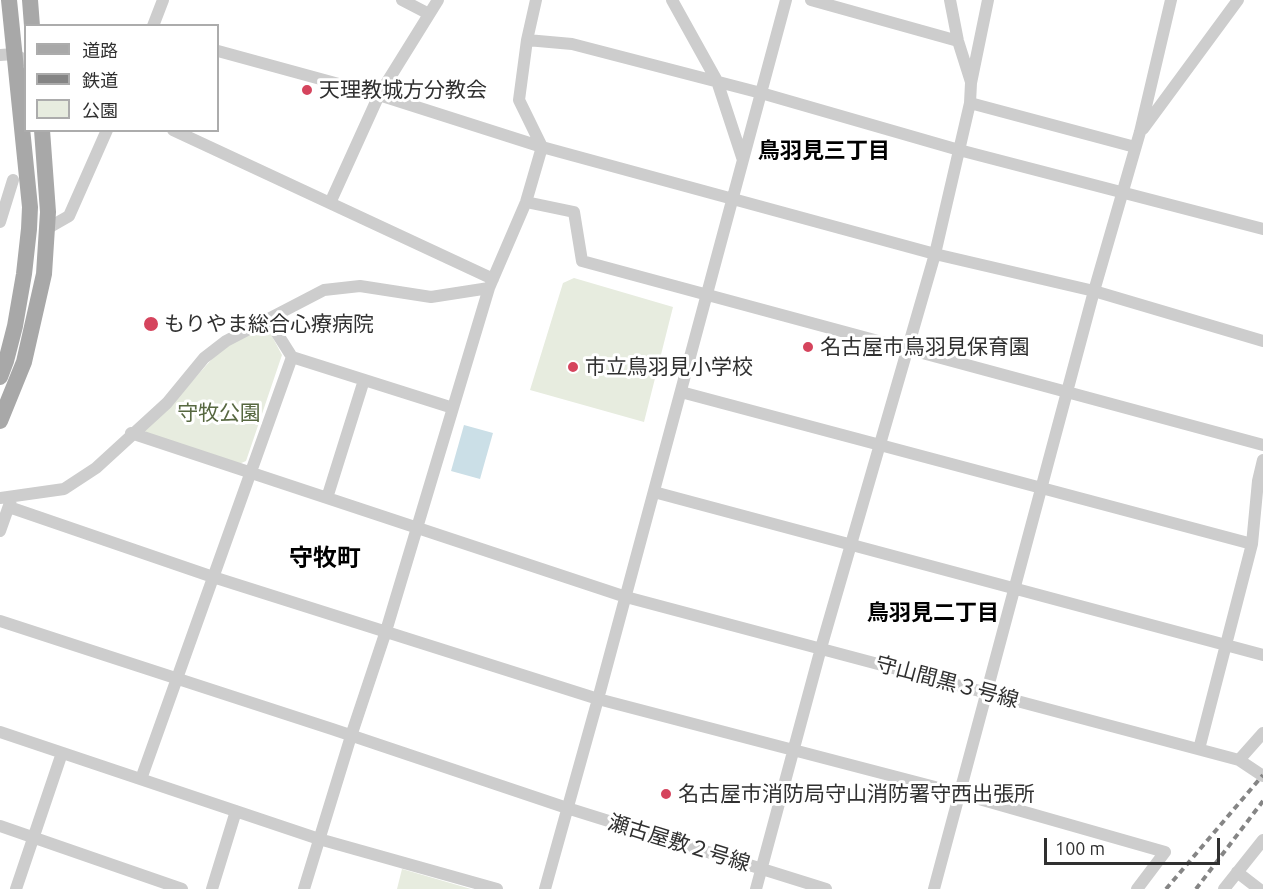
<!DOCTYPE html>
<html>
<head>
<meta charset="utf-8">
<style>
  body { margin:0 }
  #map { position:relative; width:1263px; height:889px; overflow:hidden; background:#fff; font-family:Ubuntu,"Noto Sans JP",sans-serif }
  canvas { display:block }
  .legend { position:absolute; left:24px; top:24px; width:195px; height:108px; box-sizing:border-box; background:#fff; border:2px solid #acacac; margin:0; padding:8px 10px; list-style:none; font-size:18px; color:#303030 }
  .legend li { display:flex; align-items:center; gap:12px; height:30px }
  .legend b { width:30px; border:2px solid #acacac }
  .scale { position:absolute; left:1044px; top:838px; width:176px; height:27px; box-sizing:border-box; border:3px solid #303030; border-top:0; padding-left:8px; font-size:18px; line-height:21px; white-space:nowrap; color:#303030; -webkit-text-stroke:4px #fff; paint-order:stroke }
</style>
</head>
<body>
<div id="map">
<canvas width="1263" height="889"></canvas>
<ul class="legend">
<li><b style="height:8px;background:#a8a8a8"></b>道路</li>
<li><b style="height:8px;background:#858585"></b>鉄道</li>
<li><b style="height:16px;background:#e7ecdf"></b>公園</li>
</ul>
<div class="scale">100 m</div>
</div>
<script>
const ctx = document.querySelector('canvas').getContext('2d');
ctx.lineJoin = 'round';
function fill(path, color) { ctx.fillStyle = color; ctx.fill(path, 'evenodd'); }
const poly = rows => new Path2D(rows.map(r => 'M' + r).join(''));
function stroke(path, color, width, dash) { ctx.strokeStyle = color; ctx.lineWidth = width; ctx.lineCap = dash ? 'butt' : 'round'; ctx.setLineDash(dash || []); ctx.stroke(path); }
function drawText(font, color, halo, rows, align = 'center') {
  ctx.font = font + ' Ubuntu,"Noto Sans JP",sans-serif'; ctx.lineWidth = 6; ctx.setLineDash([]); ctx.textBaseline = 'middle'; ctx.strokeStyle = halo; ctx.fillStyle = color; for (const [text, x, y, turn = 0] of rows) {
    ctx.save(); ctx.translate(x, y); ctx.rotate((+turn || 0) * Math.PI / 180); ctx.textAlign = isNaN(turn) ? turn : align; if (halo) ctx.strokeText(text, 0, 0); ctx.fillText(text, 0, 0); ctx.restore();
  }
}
fill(poly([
  [574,278,673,307,644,422,530,390,563,283],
  [263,326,267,327,282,355,246,461,239,464,147,436,144,428,186,388,220,350],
  [402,869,471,889,397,889]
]), '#e7ecdf');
fill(poly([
  [464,425,493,433,480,479,451,471]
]), '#cbdfe7');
stroke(poly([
  [402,0,429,14],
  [672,0,717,81,743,160],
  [811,0,958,41],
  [950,0,958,41,971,82],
  [153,26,163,0],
  [527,40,572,44,761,93,959,150,1263,229],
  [218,51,379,95,542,147,935,254,1094,291,1263,341],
  [0,55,14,54,26,61],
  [970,103,1135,147],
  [1143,129,1238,0],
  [173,130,493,279],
  [526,202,574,212,582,261,1263,445],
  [330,203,379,95,438,0],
  [0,222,13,180],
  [48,228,69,216,107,130],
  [268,319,292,357,453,408],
  [681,392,1252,544],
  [131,433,626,597,1239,760,1263,776],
  [654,492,1263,655],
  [0,498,64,489,96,468,167,403,204,358,226,341,324,290,360,286,431,297,489,288],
  [327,498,364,380],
  [9,507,213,577,598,699,958,793,1165,852,1137,889],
  [0,531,11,500],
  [0,621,332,729,567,808,826,889],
  [0,732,319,839,497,889],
  [1199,749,1252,544,1258,481,1263,460],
  [1239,760,1263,733],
  [141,779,292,357],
  [0,826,182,889],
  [1237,872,1259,889],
  [16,889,62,753],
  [212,889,236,811],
  [304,889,351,736,386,631,489,288,526,202,542,147,519,100,527,40,536,0],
  [545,889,598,699,786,0],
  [756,889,821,648,935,254,970,103,971,83,988,0],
  [934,889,1094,291,1140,132,1171,0],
  [1224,889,1263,840]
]), '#cdcdcd', 12);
stroke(poly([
  [30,0,32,26],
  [0,377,6,361,15,326,24,274,29,229,30,207,9,0],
  [0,421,24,362,44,274,48,212,42,130]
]), '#a8a8a8', 16);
stroke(poly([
  [1166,889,1263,775],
  [1196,889,1263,801]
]), '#858585', 4, [6, 4.5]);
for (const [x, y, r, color] of [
  [307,90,6,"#d5445d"],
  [151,324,8,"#d5445d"],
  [808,347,6,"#d5445d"],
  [573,367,6,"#d5445d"],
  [666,794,6,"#d5445d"]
]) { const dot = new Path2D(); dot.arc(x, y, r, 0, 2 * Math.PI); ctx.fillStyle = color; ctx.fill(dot); stroke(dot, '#fff', 2); }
drawText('21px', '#303030', '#fff', [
  ["天理教城方分教会",319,90],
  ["もりやま総合心療病院",164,324],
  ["名古屋市鳥羽見保育園",820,347],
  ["市立鳥羽見小学校",585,367],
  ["名古屋市消防局守山消防署守西出張所",678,794]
], 'left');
drawText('21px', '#576841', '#fff', [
  ["守牧公園",219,413]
]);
drawText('21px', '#303030', '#fff', [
  ["守山間黒３号線",947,682,15],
  ["瀬古屋敷２号線",679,843,17]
]);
drawText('bold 22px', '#000', '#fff', [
  ["鳥羽見三丁目",824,151],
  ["鳥羽見二丁目",933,613]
]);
drawText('bold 24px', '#000', '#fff', [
  ["守牧町",325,558]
]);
</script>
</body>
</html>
